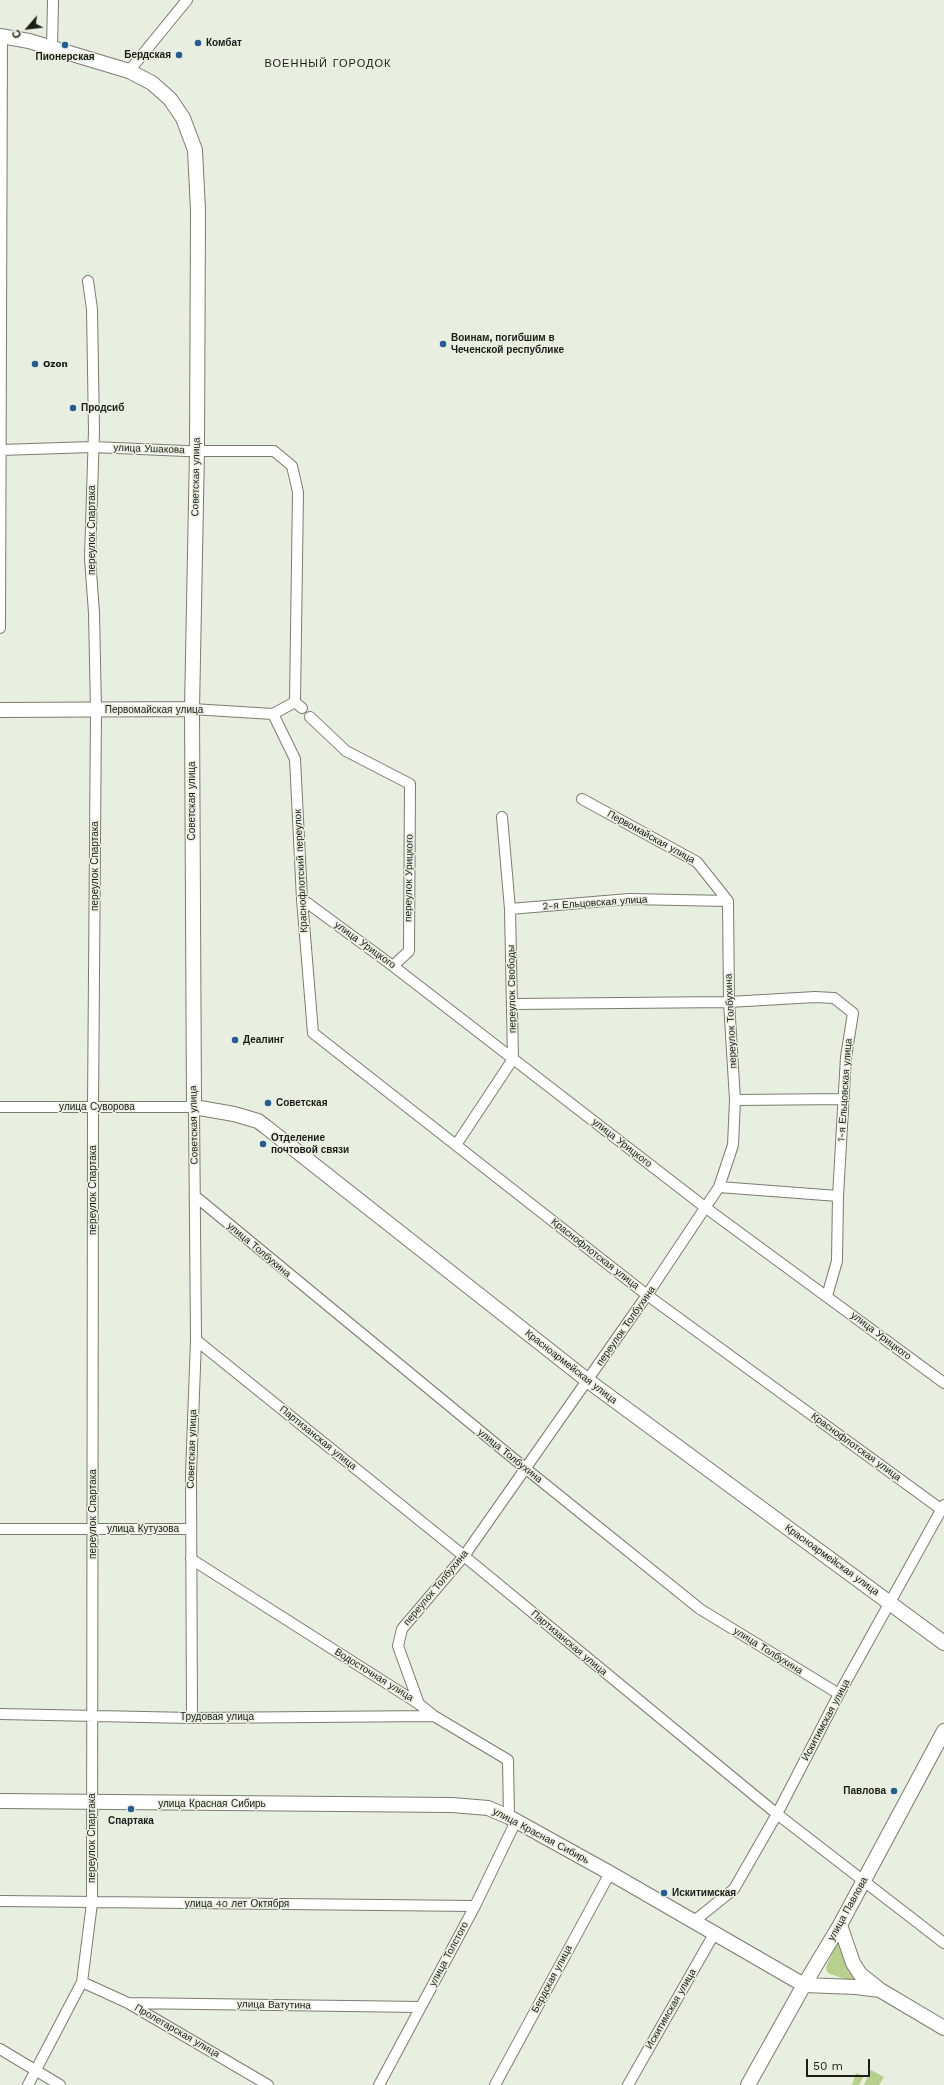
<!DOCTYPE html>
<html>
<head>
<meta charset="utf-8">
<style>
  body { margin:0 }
  #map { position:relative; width:944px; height:2085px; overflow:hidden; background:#e9efe0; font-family:"Work Sans",sans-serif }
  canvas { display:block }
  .north { position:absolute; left:8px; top:8px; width:40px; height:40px; -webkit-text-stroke:3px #e9efe0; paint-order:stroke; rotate:242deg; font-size:11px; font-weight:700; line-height:16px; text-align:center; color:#1b1d18 }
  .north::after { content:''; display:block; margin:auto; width:14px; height:18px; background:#1b1d18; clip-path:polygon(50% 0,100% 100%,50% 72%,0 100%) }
  .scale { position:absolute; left:806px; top:2059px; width:64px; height:18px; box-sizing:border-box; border:2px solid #1b1d18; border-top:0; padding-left:5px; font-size:12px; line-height:14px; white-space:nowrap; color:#1b1d18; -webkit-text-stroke:3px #e9efe0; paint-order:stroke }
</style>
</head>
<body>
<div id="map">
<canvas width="944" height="2085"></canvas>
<div class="north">С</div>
<div class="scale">50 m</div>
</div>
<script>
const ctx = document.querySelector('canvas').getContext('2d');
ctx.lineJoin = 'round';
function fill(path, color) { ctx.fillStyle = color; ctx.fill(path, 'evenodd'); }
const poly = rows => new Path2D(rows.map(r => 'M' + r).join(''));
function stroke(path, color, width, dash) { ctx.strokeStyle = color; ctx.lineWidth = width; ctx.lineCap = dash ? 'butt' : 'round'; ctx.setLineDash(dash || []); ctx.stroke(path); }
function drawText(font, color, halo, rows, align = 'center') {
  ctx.font = font + ' "Work Sans",sans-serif'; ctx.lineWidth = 3; ctx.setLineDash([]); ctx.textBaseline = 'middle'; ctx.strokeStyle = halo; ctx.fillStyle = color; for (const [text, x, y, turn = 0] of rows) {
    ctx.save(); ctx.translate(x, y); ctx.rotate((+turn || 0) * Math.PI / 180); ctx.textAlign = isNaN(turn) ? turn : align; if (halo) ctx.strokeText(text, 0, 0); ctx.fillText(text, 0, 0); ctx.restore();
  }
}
fill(poly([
  [839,1939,867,1986,830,1974,827,1972,826,1967],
  [871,2070,884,2077,879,2085,864,2085],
  [856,2073,864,2076,859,2085,852,2085]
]), '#b7d08d');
const street = poly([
  [52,48,53,0],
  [129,71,187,0],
  [0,450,93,447,186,451,274,451,292,466,298,492,295,702],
  [0,628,2,36],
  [192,709,273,714,295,702,302,708],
  [273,714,295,759,302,899,313,1033,647,1295,942,1510],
  [310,717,346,751,410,784,409,951,393,966],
  [582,799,697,862,728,901],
  [302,899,393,966,706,1208,944,1383],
  [510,909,629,899,728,901],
  [513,1004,729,1002,815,997,834,998,853,1013,846,1057,838,1196,837,1261,827,1296],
  [735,1100,844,1099],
  [0,1107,194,1107,196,1340,191,1474,192,1718],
  [456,1145,513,1059,510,909,502,817],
  [719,1187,838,1196],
  [195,1196,525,1468,700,1609,839,1694],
  [196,1340,464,1556,777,1814,944,1943],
  [0,1529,190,1529],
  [191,1559,419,1704,434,1716,508,1760,509,1817],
  [419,1704,398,1646,402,1629,464,1556,647,1295,719,1187,733,1145,735,1100,729,1002,728,901],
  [0,1714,192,1718,434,1716],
  [0,1901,475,1906],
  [693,1922,734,1889,777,1814,839,1694,944,1505],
  [82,1982,128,2003,268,2085],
  [128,2003,420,2007],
  [0,2049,60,2085],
  [28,2085,82,1982,92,1903,93,1107,96,710,94,613,90,558,94,431,92,309,88,281],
  [379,2085,475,1906,516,1821],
  [495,2085,610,1873],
  [628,2085,714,1934]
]);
const secondary = poly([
  [0,36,29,41,129,71,152,83,170,99,183,118,195,150,198,210,197,450,192,709,194,1107,234,1114,258,1121,266,1127,587,1380,944,1643],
  [0,710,192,709],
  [0,1801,452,1805,488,1808,509,1817,610,1873,804,1985,856,1987,880,1990,944,2028],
  [840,1925,853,1963,860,1974,880,1990],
  [748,2085,804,1985,840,1925,944,1731]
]);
stroke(street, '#787d70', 12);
stroke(secondary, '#787d70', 16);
stroke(street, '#fff', 10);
stroke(secondary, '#fff', 14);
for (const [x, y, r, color] of [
  [198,43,4,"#235d94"],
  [65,45,4,"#235d94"],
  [179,55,4,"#235d94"],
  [443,344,4,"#235d94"],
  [35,364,4,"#235d94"],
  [73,408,4,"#235d94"],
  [235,1040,4,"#235d94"],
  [268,1103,4,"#235d94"],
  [263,1144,4,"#235d94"],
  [894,1791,4,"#235d94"],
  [131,1809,4,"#235d94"],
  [664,1893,4,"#235d94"]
]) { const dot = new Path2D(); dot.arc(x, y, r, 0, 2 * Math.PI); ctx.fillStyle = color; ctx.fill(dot); stroke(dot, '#e9efe0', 1.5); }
drawText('bold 10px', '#1b1d18', '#e9efe0', [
  ["Комбат",206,43],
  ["Бердская",171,55,"right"],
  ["Пионерская",65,57,"center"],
  ["Воинам, погибшим в",451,338],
  ["Чеченской республике",451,350],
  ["Ozon",43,364],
  ["Продсиб",81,408],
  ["Деалинг",243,1040],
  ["Советская",276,1103],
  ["Отделение",271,1138],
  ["почтовой связи",271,1150],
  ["Павлова",886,1791,"right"],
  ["Спартака",131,1821,"center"],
  ["Искитимская",672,1893]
], 'left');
drawText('10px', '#1b1d18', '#e9efe0', [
  ["улица Ушакова",149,449,2],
  ["Советская улица",196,477,-89],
  ["переулок Спартака",92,530,-90],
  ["Первомайская улица",154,710],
  ["Советская улица",192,801,-90],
  ["Первомайская улица",651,837,29],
  ["переулок Спартака",95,866,-90],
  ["Краснофлотский переулок",301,871,-93],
  ["переулок Урицкого",409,878,-89],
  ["2-я Ельцовская улица",595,903,-4],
  ["улица Урицкого",365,945,36],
  ["переулок Свободы",512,989,-91],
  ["переулок Толбухина",731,1021,-93],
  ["1-я Ельцовская улица",845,1090,-86],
  ["улица Суворова",97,1107],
  ["Советская улица",194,1125,-91],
  ["улица Урицкого",622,1143,38],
  ["переулок Спартака",93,1190,-90],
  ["улица Толбухина",259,1250,40],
  ["Краснофлотская улица",595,1254,38],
  ["переулок Толбухина",626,1326,-55],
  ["улица Урицкого",881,1336,37],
  ["Красноармейская улица",571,1367,38],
  ["Партизанская улица",318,1438,39],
  ["Краснофлотская улица",856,1447,36],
  ["Советская улица",192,1449,-88],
  ["улица Толбухина",510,1456,39],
  ["переулок Спартака",93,1514,-90],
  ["улица Кутузова",143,1529],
  ["Красноармейская улица",832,1560,36],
  ["переулок Толбухина",436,1588,-50],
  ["Партизанская улица",569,1643,40],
  ["улица Толбухина",768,1651,32],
  ["Водосточная улица",374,1675,32],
  ["Трудовая улица",217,1717],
  ["Искитимская улица",826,1720,-62],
  ["улица Красная Сибирь",212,1804],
  ["улица Красная Сибирь",541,1836,28],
  ["переулок Спартака",92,1838,-90],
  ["улица 40 лет Октября",237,1904],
  ["улица Павлова",848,1909,-61],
  ["улица Толстого",449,1954,-62],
  ["Бердская улица",552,1979,-62],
  ["улица Ватутина",274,2005,1],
  ["Искитимская улица",671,2009,-60],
  ["Пролетарская улица",177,2031,30]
]);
ctx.letterSpacing = '1px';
drawText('11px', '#1b1d18', '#e9efe0', [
  ["ВОЕННЫЙ ГОРОДОК",328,64]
]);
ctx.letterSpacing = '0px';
</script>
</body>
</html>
